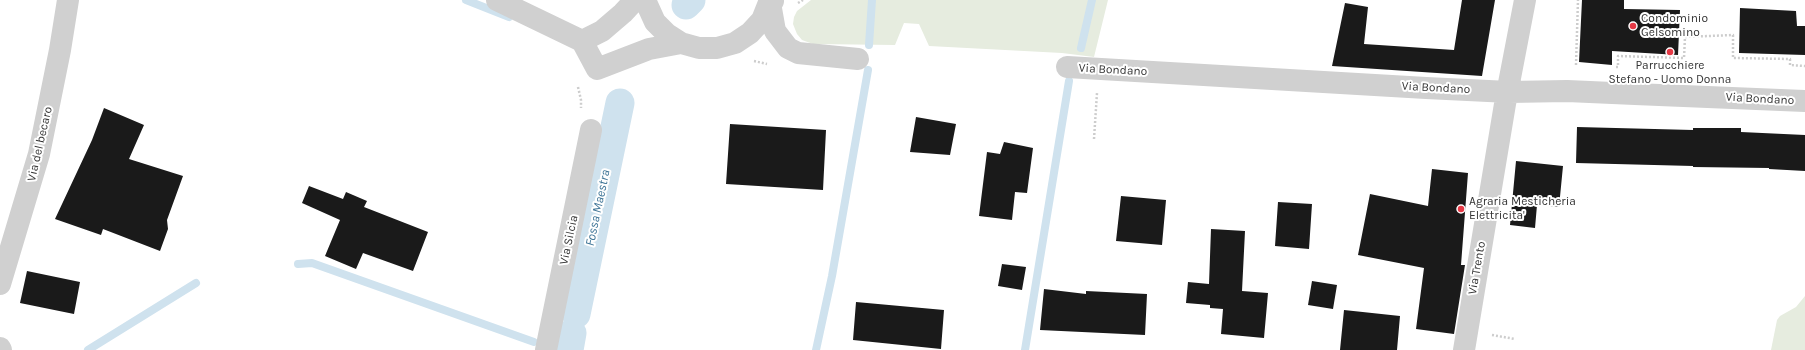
<!DOCTYPE html>
<html>
<head>
<meta charset="utf-8">
<style>
  body { margin:0 }
  canvas { display:block; background:#fff }
</style>
</head>
<body>
<canvas width="1805" height="350"></canvas>
<script>
const ctx = document.querySelector('canvas').getContext('2d');
ctx.lineJoin = 'round';
function fill(path, color) { ctx.fillStyle = color; ctx.fill(path, 'evenodd'); }
const poly = rows => new Path2D(rows.map(r => 'M' + r).join(''));
function stroke(path, color, width, dash) { ctx.strokeStyle = color; ctx.lineWidth = width; ctx.lineCap = dash ? 'butt' : 'round'; ctx.setLineDash(dash || []); ctx.stroke(path); }
function drawText(font, color, halo, rows, align = 'center') {
  ctx.font = font + ' Karla,sans-serif'; ctx.lineWidth = 4; ctx.setLineDash([]); ctx.textBaseline = 'middle'; ctx.strokeStyle = halo; ctx.fillStyle = color; for (const [text, x, y, turn = 0] of rows) {
    ctx.save(); ctx.translate(x, y); ctx.rotate((+turn || 0) * Math.PI / 180); ctx.textAlign = isNaN(turn) ? turn : align; if (halo) ctx.strokeText(text, 0, 0); ctx.fillText(text, 0, 0); ctx.restore();
  }
}
fill(poly([
  [811,0,1108,0,1094,57,1062,53,929,46,919,24,904,23,895,45,813,44,802,40,797,34,793,24,794,17,797,11],
  [1805,296,1805,350,1771,350,1777,320,1780,316,1796,307]
]), '#e6ecdf');
stroke(poly([
  [466,0,509,17],
  [869,45,872,0],
  [1081,48,1092,0],
  [298,264,312,263,534,342],
  [88,350,196,283],
  [816,350,832,276,868,70],
  [1025,350,1069,81]
]), '#cfe2ee', 8);
stroke(poly([
  [686,5,691,0],
  [576,314,620,103],
  [569,350,572,333]
]), '#cfe2ee', 29);
fill(poly([
  [1462,0,1495,0,1482,76,1332,66,1345,3,1368,7,1364,44,1454,50],
  [1582,0,1624,0,1624,9,1680,10,1678,55,1612,51,1612,65,1579,62],
  [1740,8,1796,11,1797,26,1805,26,1805,55,1739,53],
  [104,108,144,125,129,159,183,176,167,220,168,229,160,251,103,229,101,235,55,219,92,140],
  [916,117,956,124,950,155,910,152],
  [730,124,826,130,823,190,726,184],
  [1577,127,1693,130,1693,128,1741,128,1741,132,1805,135,1805,171,1769,169,1769,168,1693,167,1693,166,1576,163],
  [1004,142,1033,148,1027,193,1015,192,1012,220,979,216,987,152,1000,154],
  [1516,161,1563,166,1559,207,1537,205,1535,228,1510,225],
  [1432,169,1468,173,1461,265,1465,265,1454,334,1416,329,1424,268,1358,255,1370,194,1428,206],
  [309,186,343,199,346,192,367,201,364,207,428,232,413,271,363,253,356,269,325,256,340,220,302,203],
  [1121,196,1166,200,1162,245,1116,241],
  [1278,202,1312,204,1309,249,1275,246],
  [1211,229,1245,231,1242,291,1268,293,1264,338,1221,334,1223,309,1210,308,1210,305,1186,303,1188,282,1209,284],
  [1002,264,1026,267,1022,290,998,286],
  [27,271,80,282,74,314,20,303],
  [1312,281,1337,285,1333,309,1308,305],
  [1044,289,1086,294,1086,291,1147,294,1145,335,1040,330],
  [856,302,944,310,941,349,853,340],
  [1344,310,1400,316,1397,350,1340,350]
]), '#1a1a1a');
stroke(poly([
  [798,3,803,0],
  [754,61,767,64],
  [1576,65,1578,0],
  [1616,67,1618,67,1618,56,1684,58,1685,37,1733,35,1733,58,1790,59,1790,65,1805,66],
  [578,87,581,100,581,108],
  [1094,139,1097,93],
  [1492,335,1515,339]
]), '#cdcdcd', 2.5, [2, 2]);
stroke(poly([
  [497,0,582,41],
  [645,0,655,22,667,34,681,43,699,48,717,48,735,43,750,33,762,20,770,0],
  [773,1,770,3,775,31,788,48,798,53,858,59],
  [582,41,597,69,649,49,681,43],
  [582,41,602,31,623,13,635,0],
  [1067,67,1426,88,1509,92,1567,91,1635,94,1805,101],
  [0,284,39,154,60,50,68,0],
  [0,348,1,350],
  [546,350,591,130],
  [1464,350,1505,104,1525,0]
]), '#d0d0d0', 22);
for (const [x, y, r, color] of [
  [1633,26,4,"#e63946"],
  [1670,52,4,"#e63946"],
  [1461,209,4,"#e63946"]
]) { const dot = new Path2D(); dot.arc(x, y, r, 0, 2 * Math.PI); ctx.fillStyle = color; ctx.fill(dot); stroke(dot, '#fff', 1.5); }
drawText('12px', '#333', '#fff', [
  ["Condominio",1641,19],
  ["Gelsomino",1641,33],
  ["Parrucchiere",1670,66,"center"],
  ["Stefano - Uomo Donna",1670,80,"center"],
  ["Agraria Mesticheria",1469,202],
  ["Elettricita'",1469,216]
], 'left');
drawText('12px', '#333', '#fff', [
  ["Via Bondano",1113,70,3],
  ["Via Bondano",1436,88,3],
  ["Via Bondano",1760,99,3],
  ["Via del becaro",40,144,-77],
  ["Via Silcia",569,240,-78],
  ["Via Trento",1477,268,-80]
]);
drawText('italic 13px', '#3f7597', '#fff', [
  ["Fossa Maestra",598,208,-78]
]);
</script>
</body>
</html>
